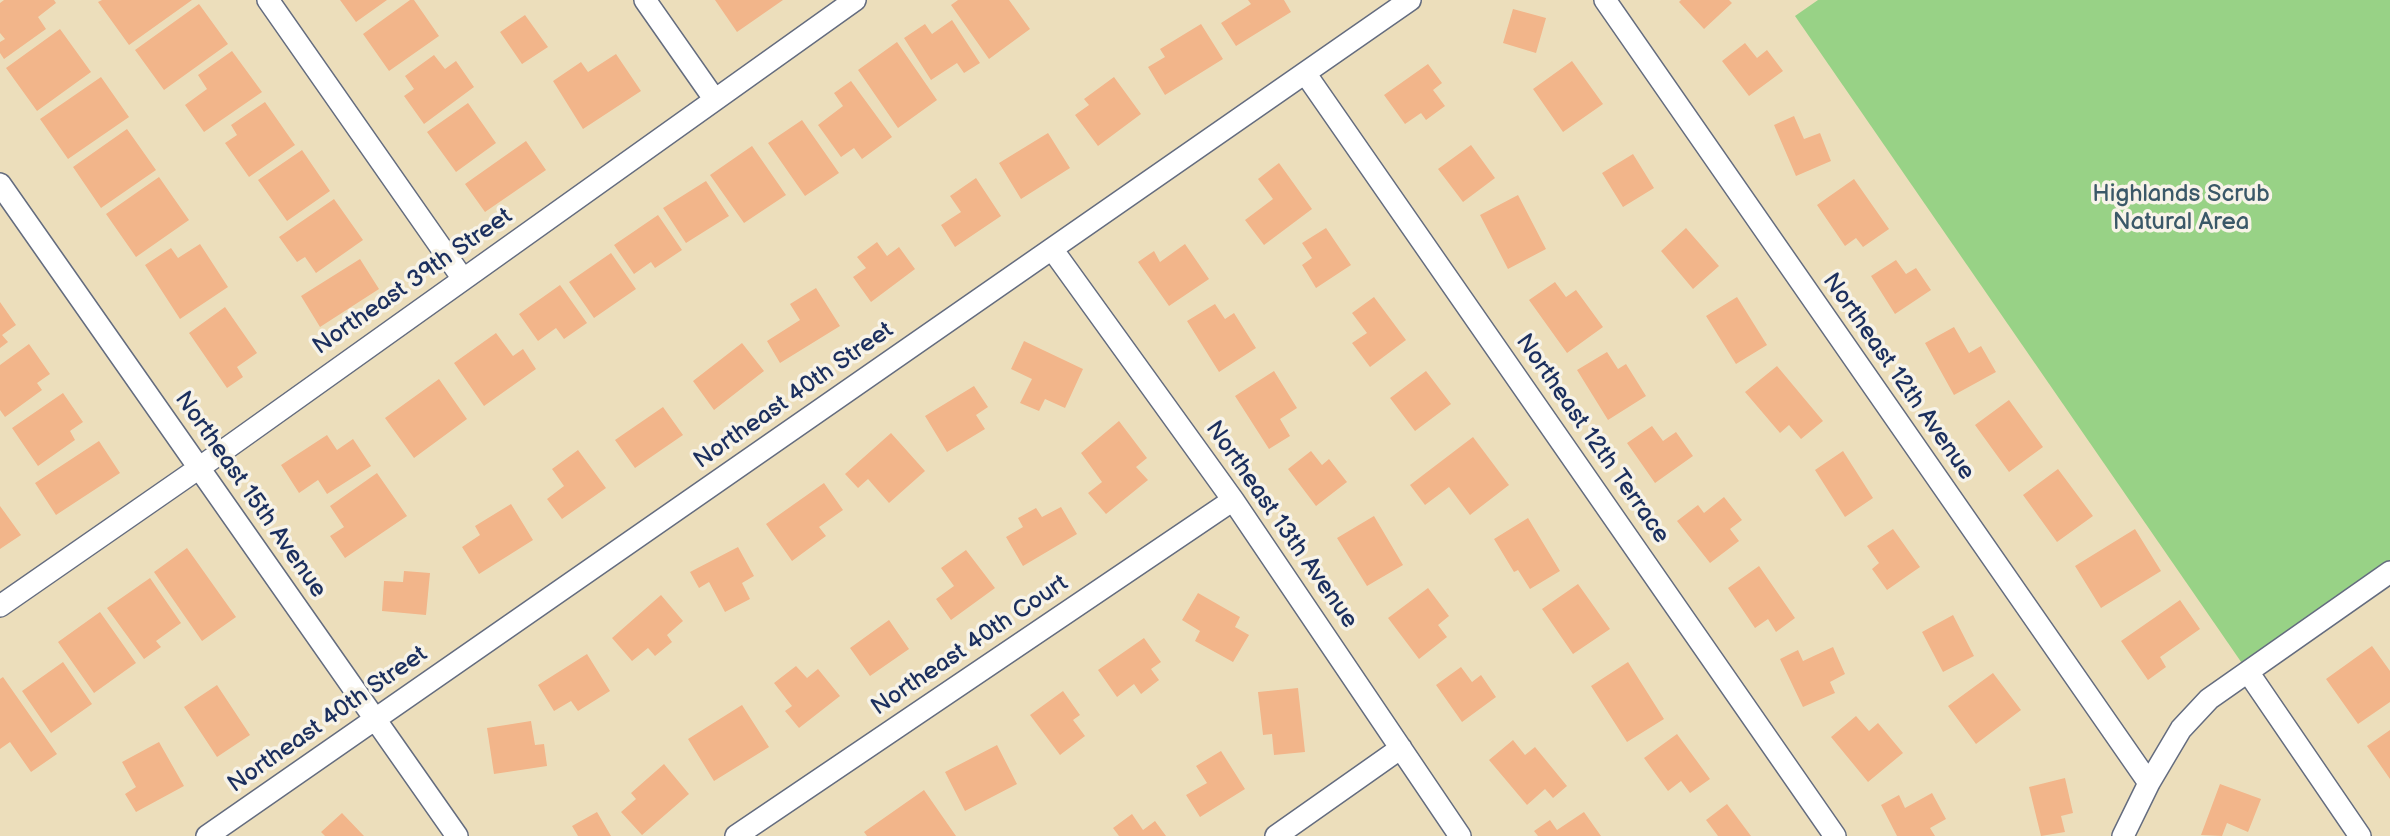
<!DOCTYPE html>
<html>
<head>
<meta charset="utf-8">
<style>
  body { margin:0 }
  canvas { display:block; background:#ecdebb }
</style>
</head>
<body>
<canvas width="2390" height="836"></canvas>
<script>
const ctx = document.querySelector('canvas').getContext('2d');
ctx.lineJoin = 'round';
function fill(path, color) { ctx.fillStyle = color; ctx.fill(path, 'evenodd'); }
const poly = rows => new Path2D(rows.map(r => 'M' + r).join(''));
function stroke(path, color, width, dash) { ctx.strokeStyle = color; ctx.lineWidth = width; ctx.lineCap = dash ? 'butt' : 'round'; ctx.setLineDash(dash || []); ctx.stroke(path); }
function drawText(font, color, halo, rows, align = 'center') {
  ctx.font = font + ' "Balsamiq Sans",sans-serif'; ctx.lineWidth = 7; ctx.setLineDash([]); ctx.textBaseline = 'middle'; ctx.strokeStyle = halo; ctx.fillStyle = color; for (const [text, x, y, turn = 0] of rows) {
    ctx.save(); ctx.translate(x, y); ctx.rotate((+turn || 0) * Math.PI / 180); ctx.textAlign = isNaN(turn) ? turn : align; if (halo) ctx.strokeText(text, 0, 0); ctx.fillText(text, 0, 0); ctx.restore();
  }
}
fill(poly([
  [1818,0,2390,0,2390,567,2246,669,1795,16]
]), '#98d286');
fill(poly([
  [4,0,54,0,56,3,38,17,46,29,4,59,0,53,0,42,5,39,0,33,0,3],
  [102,0,192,0,129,45,98,2],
  [340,0,387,0,356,22],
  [410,0,414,0,439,36,389,71,363,34],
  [715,0,783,0,737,32],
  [958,0,1009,0,1030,29,989,59,951,5],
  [1248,0,1284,0,1291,12,1236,46,1221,23,1251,4],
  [1681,0,1729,0,1732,3,1704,29,1679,2],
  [199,4,228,44,164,90,135,50],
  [1513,9,1546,18,1536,53,1503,43],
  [525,15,548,47,522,64,500,32],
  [952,20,980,63,964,73,957,63,931,80,904,38,925,24,932,34],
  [1201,24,1223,59,1165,95,1148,67,1165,57,1160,49],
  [60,29,91,72,37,111,6,68],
  [897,42,937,100,898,128,858,70],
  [1745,43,1757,58,1767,50,1783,71,1749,96,1722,61],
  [232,51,262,92,204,132,185,105,207,89,198,75],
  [616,54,641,91,583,129,553,81,581,62,588,72],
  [434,55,445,69,456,61,474,87,424,124,404,96,414,89,405,76],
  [1572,61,1603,104,1563,132,1533,89],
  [1428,64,1442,83,1433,90,1445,106,1426,120,1421,113,1405,124,1384,95],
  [101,77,129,117,68,159,40,119],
  [1114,77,1141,114,1098,146,1075,115,1089,105,1084,99],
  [851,81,892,137,862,159,854,148,841,157,818,125,843,106,834,93],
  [265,102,295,145,249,177,225,143,237,135,231,125],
  [468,103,496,143,456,172,427,132],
  [1794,116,1804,139,1820,133,1831,161,1796,176,1774,125],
  [802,120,839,173,805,196,768,143],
  [127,129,156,170,101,208,73,167],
  [1048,133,1070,168,1021,199,999,163],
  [526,141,546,170,485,212,465,184],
  [1471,145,1495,178,1463,202,1438,169],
  [752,146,786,195,744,223,710,175],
  [302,150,330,191,287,221,258,180],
  [1633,154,1654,188,1623,207,1602,173],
  [1279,163,1312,209,1264,245,1245,220,1273,199,1258,179],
  [159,177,189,220,136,257,106,214],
  [976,178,1001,216,955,247,941,225,961,212,950,196],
  [1854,179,1889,229,1863,247,1856,238,1845,246,1817,205],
  [706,181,729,216,686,243,663,208],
  [1518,195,1546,249,1508,269,1480,215],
  [334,199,363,240,316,273,305,257,297,262,279,237],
  [658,215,682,250,655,268,651,262,634,274,614,245],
  [1326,228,1351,265,1316,288,1302,265,1312,258,1302,243],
  [1686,228,1719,266,1693,289,1661,251],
  [877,242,887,256,899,247,915,269,871,302,853,277,866,268,857,257],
  [200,244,228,287,180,319,145,265,171,248,178,258],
  [1185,244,1209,279,1169,306,1138,262,1154,251,1160,262],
  [611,253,636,289,594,318,569,282],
  [360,259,379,289,320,327,301,296],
  [1896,260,1906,274,1916,268,1931,290,1895,314,1871,276],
  [1555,282,1566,297,1576,290,1603,327,1567,353,1529,300],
  [560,285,587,323,564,339,556,328,538,341,519,314],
  [816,288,840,326,780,363,767,341,800,320,790,304],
  [1374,297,1406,340,1370,367,1352,343,1367,333,1352,313],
  [1737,297,1767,345,1736,364,1706,316],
  [0,302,16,325,2,335,8,342,0,348],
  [1215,304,1225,319,1234,313,1256,348,1219,372,1187,321],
  [225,307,257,353,237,367,243,377,227,388,189,333],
  [1954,327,1969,353,1981,346,1996,372,1954,395,1925,343],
  [496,333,513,356,523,349,536,369,484,406,454,363],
  [1024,341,1083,369,1065,408,1045,399,1039,411,1020,403,1032,379,1011,369],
  [742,343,764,371,714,410,693,381],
  [29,344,50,374,37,383,42,390,5,417,0,410,0,365],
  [1607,352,1618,369,1626,364,1646,396,1608,420,1577,370],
  [1777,366,1823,421,1801,439,1789,425,1780,433,1745,392],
  [1274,371,1297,408,1280,419,1290,436,1269,449,1235,396],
  [1426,371,1451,404,1415,431,1390,398],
  [439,379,467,419,414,458,385,418],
  [974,386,988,407,976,415,985,429,947,452,925,416],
  [63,393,83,422,70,431,75,440,38,466,12,428],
  [2009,400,2043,447,2009,472,1975,425],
  [663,407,683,435,635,468,615,440],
  [1119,421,1147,458,1136,467,1148,480,1106,514,1088,493,1102,482,1081,453],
  [1652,426,1663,441,1676,432,1693,456,1655,483,1627,443],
  [891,433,925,471,889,503,868,479,858,488,845,474],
  [327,435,337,450,353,439,371,466,327,494,318,480,299,493,281,465],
  [1473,437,1509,485,1470,515,1449,487,1425,505,1410,485],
  [99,441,120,473,56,515,35,483],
  [578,450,606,488,562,519,547,499,564,486,552,469],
  [1311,451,1322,465,1329,459,1347,482,1316,506,1288,469],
  [1843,451,1873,498,1845,517,1815,470],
  [2058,469,2093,516,2057,542,2023,495],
  [377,473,407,516,345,558,330,536,344,527,330,506],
  [824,483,843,510,819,527,826,536,792,561,766,524],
  [1724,497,1742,520,1730,529,1739,541,1710,563,1677,521,1698,505,1704,513],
  [511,504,533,540,479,574,462,547,480,535,475,526],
  [0,506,21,535,0,549],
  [1061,507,1077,534,1023,566,1006,537,1023,527,1018,518,1036,508,1042,517],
  [1374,516,1403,565,1367,586,1337,538],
  [1528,518,1560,571,1530,589,1518,570,1514,572,1494,539],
  [1893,529,1920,567,1887,590,1872,569,1879,563,1867,546],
  [2135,529,2161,571,2101,608,2075,566],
  [738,547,754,576,742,583,750,599,725,612,709,582,699,588,690,572],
  [187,548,236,617,202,641,154,572],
  [966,550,995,588,951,620,936,599,954,586,941,568],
  [1759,566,1795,618,1776,632,1768,619,1755,628,1728,588],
  [404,571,430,573,426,615,382,611,384,581,403,582],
  [150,578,181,623,156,641,161,647,144,659,107,608],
  [1578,584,1610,629,1573,654,1542,609],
  [1428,588,1449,616,1438,625,1447,637,1419,659,1388,618],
  [1198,593,1240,617,1235,627,1249,635,1233,662,1195,641,1200,631,1182,620],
  [661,595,683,621,667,635,672,642,655,656,648,648,632,661,612,638],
  [2180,600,2200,629,2160,657,2166,667,2148,680,2121,641],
  [100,612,136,663,94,693,58,642],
  [1953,615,1974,656,1943,672,1922,632],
  [889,620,909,649,870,676,850,648],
  [1144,638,1161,662,1151,669,1159,680,1141,694,1134,684,1117,697,1098,670],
  [2372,646,2390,671,2390,702,2358,724,2326,679],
  [1833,647,1845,674,1830,682,1835,693,1803,707,1780,659,1798,650,1803,661],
  [587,654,610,691,578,711,571,701,554,711,538,685],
  [63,662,92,704,51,733,22,691],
  [1628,662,1664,719,1627,742,1591,686],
  [796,666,807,678,818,669,840,696,799,728,785,711,792,706,774,683],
  [1461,667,1472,682,1481,675,1496,697,1462,722,1436,685],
  [1993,673,2021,710,1976,744,1948,706],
  [3,677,57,754,31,772,10,742,0,749,0,679],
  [217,685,250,735,217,757,184,707],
  [1298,688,1305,752,1274,755,1272,734,1263,735,1258,692],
  [1063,691,1080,715,1073,720,1085,736,1060,755,1030,715],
  [742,705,769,747,714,781,688,739],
  [1856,716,1869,731,1878,723,1903,753,1868,782,1831,737],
  [531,721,535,745,544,744,547,766,494,774,487,728],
  [2390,730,2390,779,2367,746],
  [1677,734,1710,779,1690,793,1681,781,1668,791,1644,758],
  [1513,740,1525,755,1535,747,1567,786,1553,798,1545,789,1527,805,1489,760],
  [159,742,184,786,136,812,125,794,136,787,122,762],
  [997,745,1017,784,965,811,945,772],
  [1221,751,1245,789,1200,817,1186,795,1207,783,1196,766],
  [664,764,689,794,642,835,621,812,636,799,631,793],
  [2065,778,2073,813,2061,816,2065,832,2041,836,2029,787],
  [2220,784,2261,799,2248,832,2227,823,2222,836,2201,835],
  [924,790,956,836,867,836,864,832],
  [1932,793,1946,819,1930,828,1935,836,1897,836,1881,805,1899,795,1905,808],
  [1727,804,1751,836,1718,836,1706,820],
  [597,812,611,836,578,836,572,826],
  [1584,812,1601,836,1538,836,1534,831,1550,820,1557,830],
  [342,813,364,836,325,836,321,832],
  [1132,814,1143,830,1155,821,1166,836,1119,836,1113,828]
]), '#f2b58a');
const minor = poly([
  [268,0,463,279],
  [645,0,715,100],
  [1605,0,2149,783],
  [1305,73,1835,836],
  [0,184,457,836],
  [1052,249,1233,500,1460,836],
  [0,606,199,468,855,0],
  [2248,672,2360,836],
  [207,836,1410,0],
  [736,836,1233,500],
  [1276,836,1401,748],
  [2123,836,2149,783,2181,729,2209,699,2390,572]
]);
stroke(minor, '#646c7f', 24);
stroke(minor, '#fff', 21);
drawText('24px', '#3a5868', '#f7f3e8', [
  ["Highlands Scrub",2181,195],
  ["Natural Area",2181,223]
]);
drawText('24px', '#1b2f5e', '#f7f3e8', [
  ["Northeast 39th Street",413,282,-35],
  ["Northeast 12th Avenue",1898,377,55],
  ["Northeast 40th Street",794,396,-35],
  ["Northeast 12th Terrace",1592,439,55],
  ["Northeast 15th Avenue",250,495,55],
  ["Northeast 13th Avenue",1281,525,55],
  ["Northeast 40th Court",970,646,-34],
  ["Northeast 40th Street",328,720,-35]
]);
</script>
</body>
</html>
